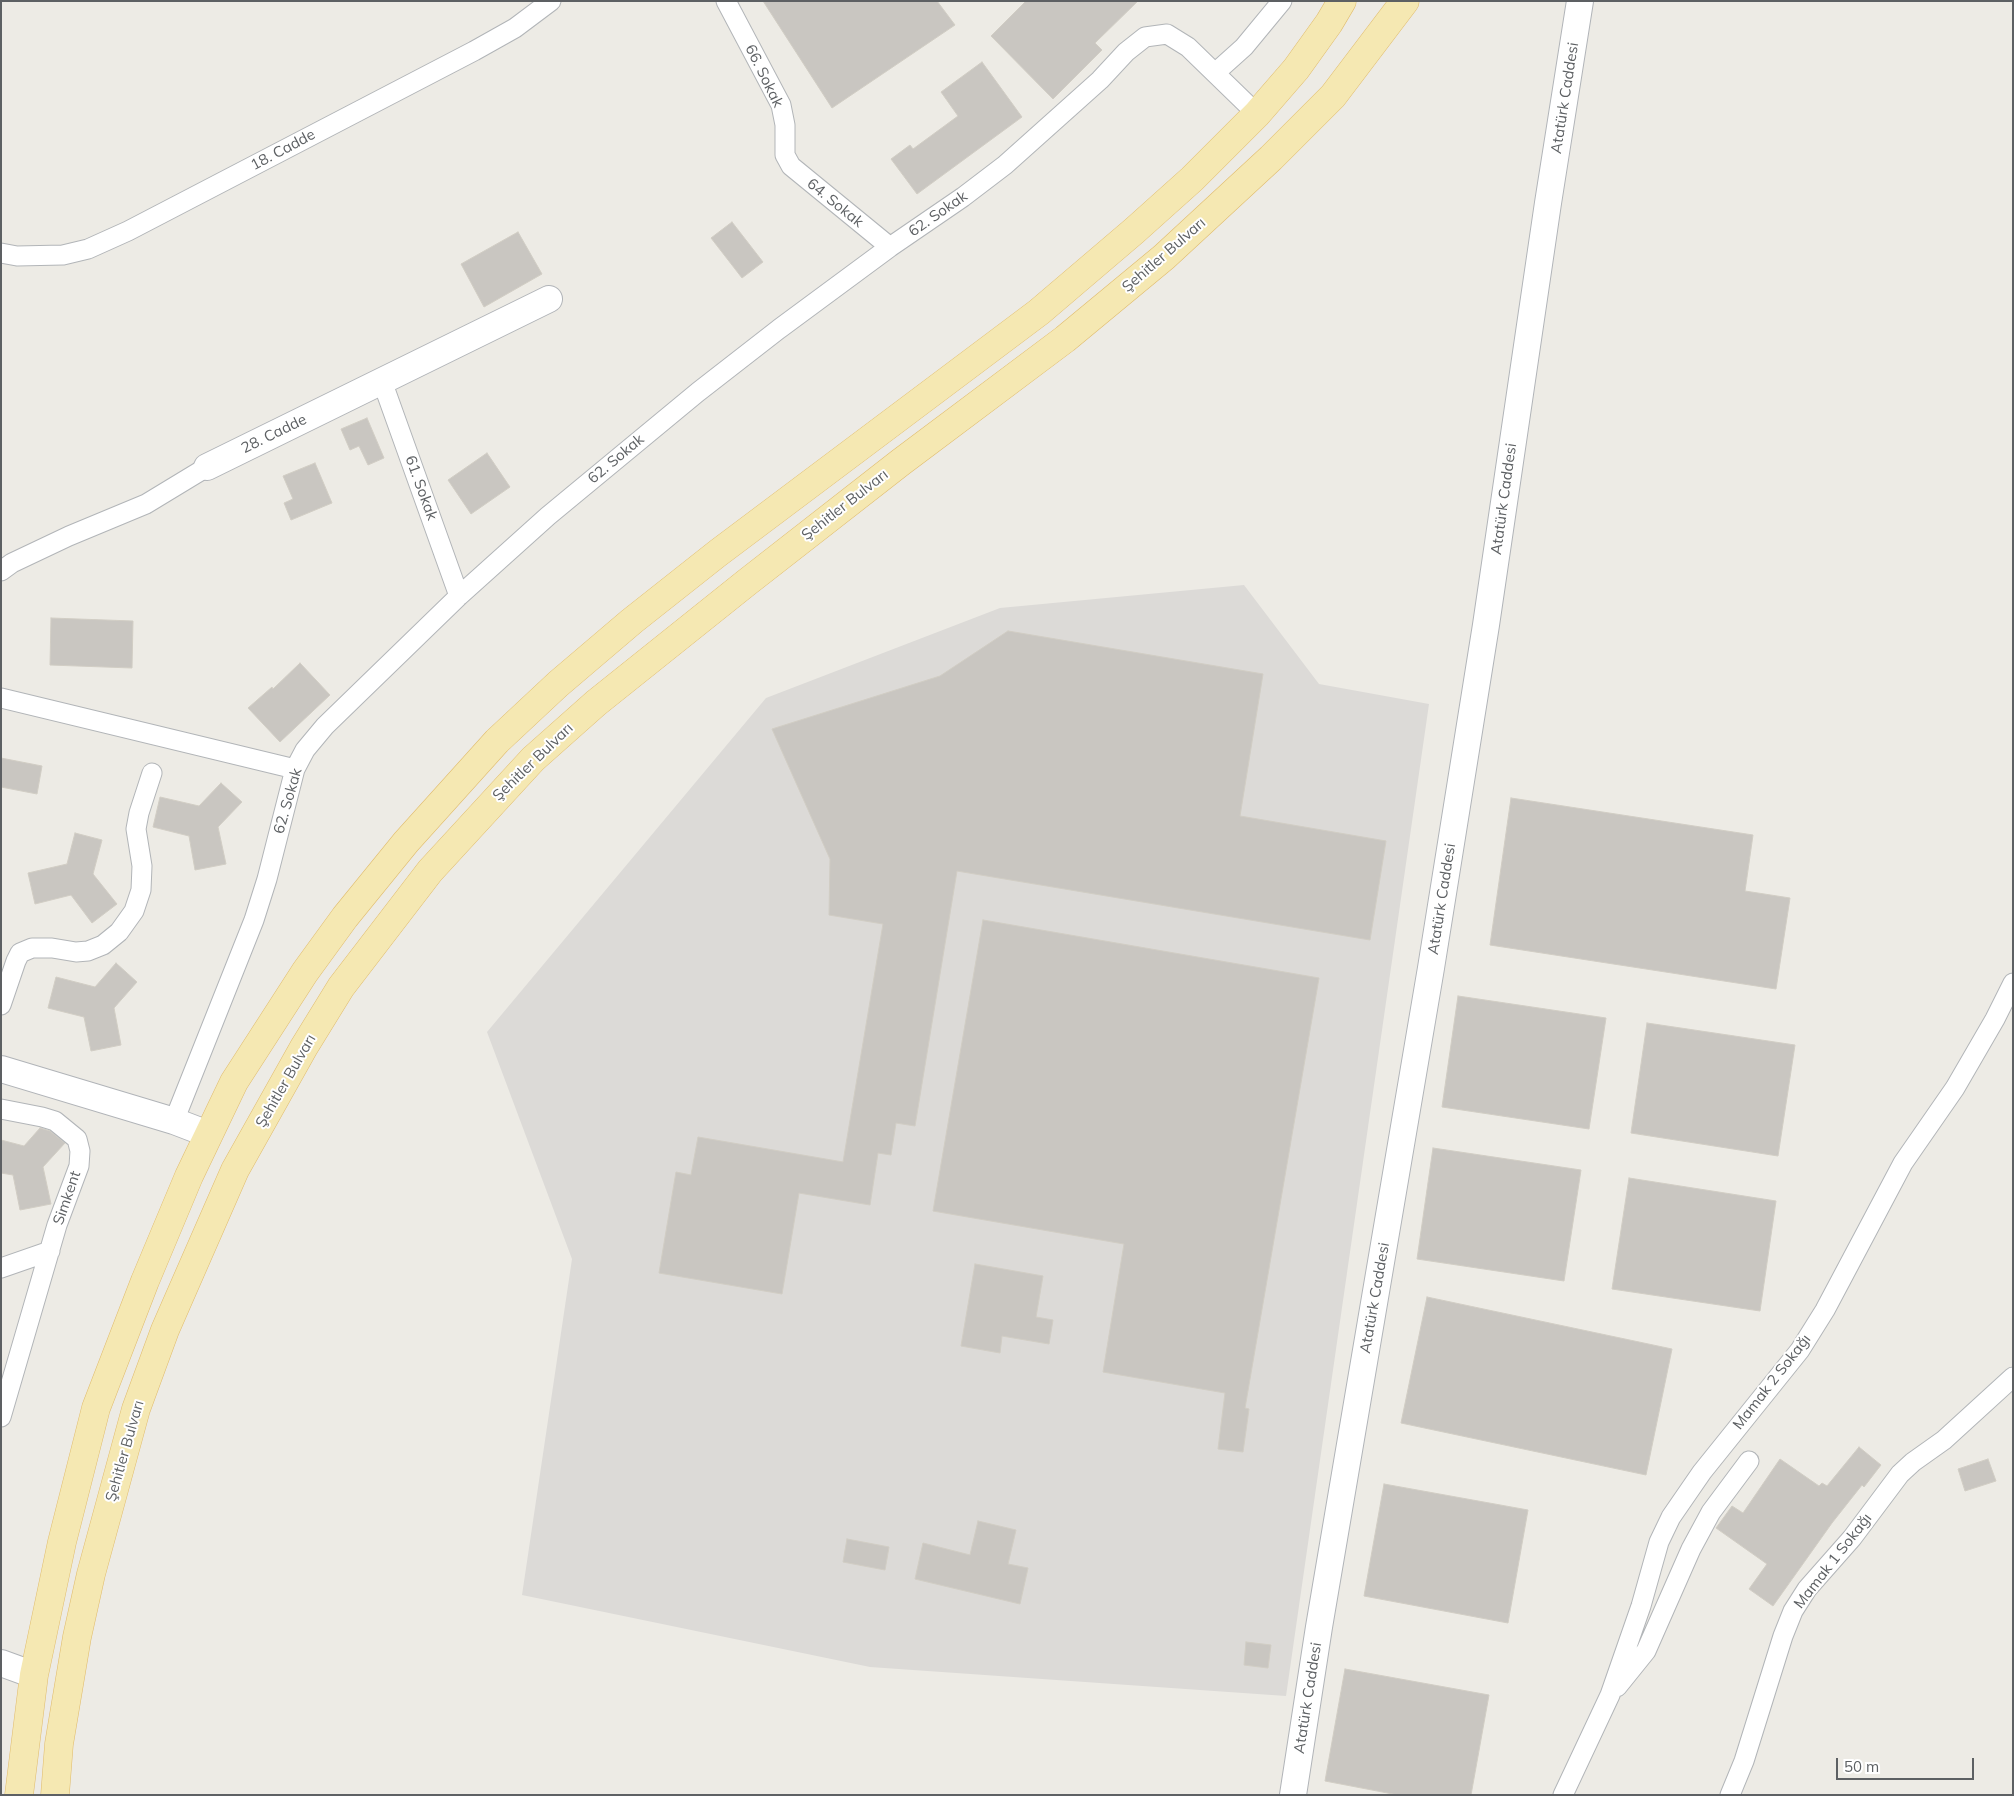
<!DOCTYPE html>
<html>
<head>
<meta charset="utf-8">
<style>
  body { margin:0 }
  #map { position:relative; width:2014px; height:1796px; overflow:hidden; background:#edebe5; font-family:Mulish,sans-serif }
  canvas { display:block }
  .frame { position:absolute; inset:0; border:2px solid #5d6063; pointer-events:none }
  .scale { position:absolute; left:1836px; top:1758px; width:138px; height:22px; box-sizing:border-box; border:2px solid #5d6063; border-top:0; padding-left:6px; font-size:15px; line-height:18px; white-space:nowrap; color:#5d6063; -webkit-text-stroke:4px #fff; paint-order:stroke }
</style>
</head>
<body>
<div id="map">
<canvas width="2014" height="1796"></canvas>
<div class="frame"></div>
<div class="scale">50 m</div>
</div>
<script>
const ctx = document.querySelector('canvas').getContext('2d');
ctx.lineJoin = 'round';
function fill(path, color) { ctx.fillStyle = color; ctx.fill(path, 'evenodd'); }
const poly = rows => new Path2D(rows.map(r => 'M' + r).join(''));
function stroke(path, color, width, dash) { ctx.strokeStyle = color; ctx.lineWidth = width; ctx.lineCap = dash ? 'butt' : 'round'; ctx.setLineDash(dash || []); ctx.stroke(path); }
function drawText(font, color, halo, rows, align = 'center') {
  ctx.font = font + ' Mulish,sans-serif'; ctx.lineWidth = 4; ctx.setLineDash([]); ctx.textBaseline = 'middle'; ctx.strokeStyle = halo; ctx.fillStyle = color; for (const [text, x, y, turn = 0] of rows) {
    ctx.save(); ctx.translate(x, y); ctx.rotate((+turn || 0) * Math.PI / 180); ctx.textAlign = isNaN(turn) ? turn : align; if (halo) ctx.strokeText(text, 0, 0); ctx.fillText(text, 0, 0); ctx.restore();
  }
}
fill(poly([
  [1244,585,1319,684,1429,704,1286,1696,870,1667,522,1595,572,1259,487,1032,766,698,1000,608]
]), '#dcdad7');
const building = poly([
  [763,1,937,1,955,25,832,108,763,1],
  [1026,1,1138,1,1095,43,1102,50,1053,99,991,36,1026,1],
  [982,62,1022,117,917,194,891,159,910,145,913,149,958,116,941,92,982,62],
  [732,222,763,262,742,278,711,238,732,222],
  [518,232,542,274,484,307,461,264,518,232],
  [367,418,384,458,368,465,359,446,350,450,341,429,367,418],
  [487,453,510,487,471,514,448,480,487,453],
  [315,463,332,503,291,520,284,503,293,499,283,476,315,463],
  [51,618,133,621,132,668,50,665,51,618],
  [1008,631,1263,674,1240,816,1386,841,1370,940,957,871,915,1126,896,1123,891,1155,878,1153,870,1205,799,1193,782,1294,659,1273,676,1172,691,1175,698,1137,843,1162,883,924,829,915,830,859,772,729,940,676,1008,631],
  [300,663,330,695,280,742,248,708,272,687,273,689,300,663],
  [1,758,42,766,37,794,1,787,1,758],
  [221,783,242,802,218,827,226,864,195,870,189,836,153,827,160,797,199,806,221,783],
  [1511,798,1753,835,1745,891,1790,898,1776,989,1490,945,1511,798],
  [75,833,102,840,93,874,117,904,92,923,71,895,35,904,28,873,67,864,75,833],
  [983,920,1319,978,1245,1408,1249,1409,1243,1452,1218,1449,1225,1393,1103,1372,1124,1244,933,1211,983,920],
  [116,963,137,982,114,1008,121,1045,91,1051,84,1017,48,1008,56,977,95,987,116,963],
  [1458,996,1606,1018,1589,1129,1442,1107,1458,996],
  [1647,1023,1795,1045,1778,1156,1631,1133,1647,1023],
  [40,1128,50,1131,65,1143,43,1167,51,1204,20,1210,13,1175,1,1173,1,1140,24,1146,40,1128],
  [1433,1148,1581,1170,1564,1281,1417,1259,1433,1148],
  [1629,1178,1776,1201,1760,1311,1612,1289,1629,1178],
  [975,1264,1043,1276,1036,1317,1053,1320,1049,1344,1002,1336,1000,1353,961,1346,975,1264],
  [1427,1297,1672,1349,1646,1475,1401,1423,1427,1297],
  [1859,1447,1881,1465,1864,1487,1862,1485,1832,1523,1773,1606,1749,1589,1767,1564,1716,1528,1732,1506,1743,1513,1780,1459,1819,1486,1822,1483,1827,1486,1859,1447],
  [1988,1459,1996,1481,1965,1491,1958,1469,1988,1459],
  [1384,1484,1528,1510,1508,1623,1364,1596,1384,1484],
  [978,1521,1016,1530,1008,1564,1028,1568,1020,1604,915,1579,923,1543,970,1555,978,1521],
  [847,1539,889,1547,885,1570,843,1562,847,1539],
  [1246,1642,1271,1645,1268,1668,1244,1665,1246,1642],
  [1345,1669,1489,1695,1471,1795,1398,1795,1325,1781,1345,1669]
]);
fill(building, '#c9c6c1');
stroke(building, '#d1cdc4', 1);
const street = poly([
  [726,1,781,105,785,125,785,155,791,166,890,247],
  [1215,73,1244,47,1282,1],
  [1,253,17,256,63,255,88,249,128,231,474,51,515,28,551,1],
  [382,381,459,596],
  [1,571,12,563,69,536,146,504,207,467],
  [1,698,295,769],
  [1,1005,16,961,20,953,32,948,52,948,76,952,88,951,103,945,119,932,134,911,141,890,142,866,136,829,139,813,152,773],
  [1,1109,42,1117,55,1121,77,1139,80,1151,79,1166,57,1225,1,1417],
  [174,1121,254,920,267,879,295,769,305,750,325,726,459,596,548,516,698,392,779,329,890,247,963,197,1005,165,1100,80,1126,52,1145,37,1167,34,1188,47,1257,114],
  [1,1268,50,1251],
  [1617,1687,1646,1651,1691,1549,1711,1512,1749,1461],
  [1563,1795,1610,1695,1641,1606,1659,1542,1671,1517,1702,1472,1800,1350,1825,1310,1903,1163,1955,1088,1995,1019,2013,983],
  [1730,1795,1744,1761,1783,1636,1793,1611,1807,1589,1852,1538,1900,1474,1913,1462,1944,1440,2013,1377]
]);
const secondary = poly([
  [207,467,549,299],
  [1,1069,174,1121,208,1134],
  [1,1663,34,1675],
  [1293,1795,1319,1627,1431,968,1486,625,1548,203,1580,1]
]);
const primary = poly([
  [19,1795,34,1675,62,1542,96,1408,145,1281,189,1176,234,1082,305,972,345,917,406,842,497,741,558,684,632,621,718,553,1039,312,1134,231,1192,179,1257,114,1296,69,1329,23,1342,1],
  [55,1795,59,1744,77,1637,91,1574,136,1409,165,1330,235,1170,304,1047,341,987,430,871,533,759,596,703,746,583,901,462,1065,339,1164,257,1271,158,1333,96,1405,1]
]);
stroke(street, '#b2b5b8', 21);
stroke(secondary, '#b1b4b8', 28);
stroke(primary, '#e0bb6b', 29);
stroke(street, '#fff', 19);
stroke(secondary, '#fff', 26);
stroke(primary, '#f5e8b2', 28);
drawText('15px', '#5d6063', '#fff', [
  ["66. Sokak",764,76,64],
  ["Atatürk Caddesi",1565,98,-81],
  ["18. Cadde",283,150,-28],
  ["64. Sokak",835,203,39],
  ["62. Sokak",938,214,-35],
  ["Şehitler Bulvarı",1164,255,-41],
  ["28. Cadde",274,434,-26],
  ["62. Sokak",616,459,-40],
  ["61. Sokak",421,488,70],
  ["Atatürk Caddesi",1504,499,-82],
  ["Şehitler Bulvarı",845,505,-38],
  ["Şehitler Bulvarı",533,762,-44],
  ["62. Sokak",288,801,-74],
  ["Atatürk Caddesi",1442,899,-81],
  ["Şehitler Bulvarı",286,1081,-60],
  ["Simkent",67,1198,-71],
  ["Atatürk Caddesi",1375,1298,-80],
  ["Mamak 2 Sokağı",1772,1382,-52],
  ["Şehitler Bulvarı",125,1451,-74],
  ["Mamak 1 Sokağı",1833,1561,-52],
  ["Atatürk Caddesi",1308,1698,-81]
]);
</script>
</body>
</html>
